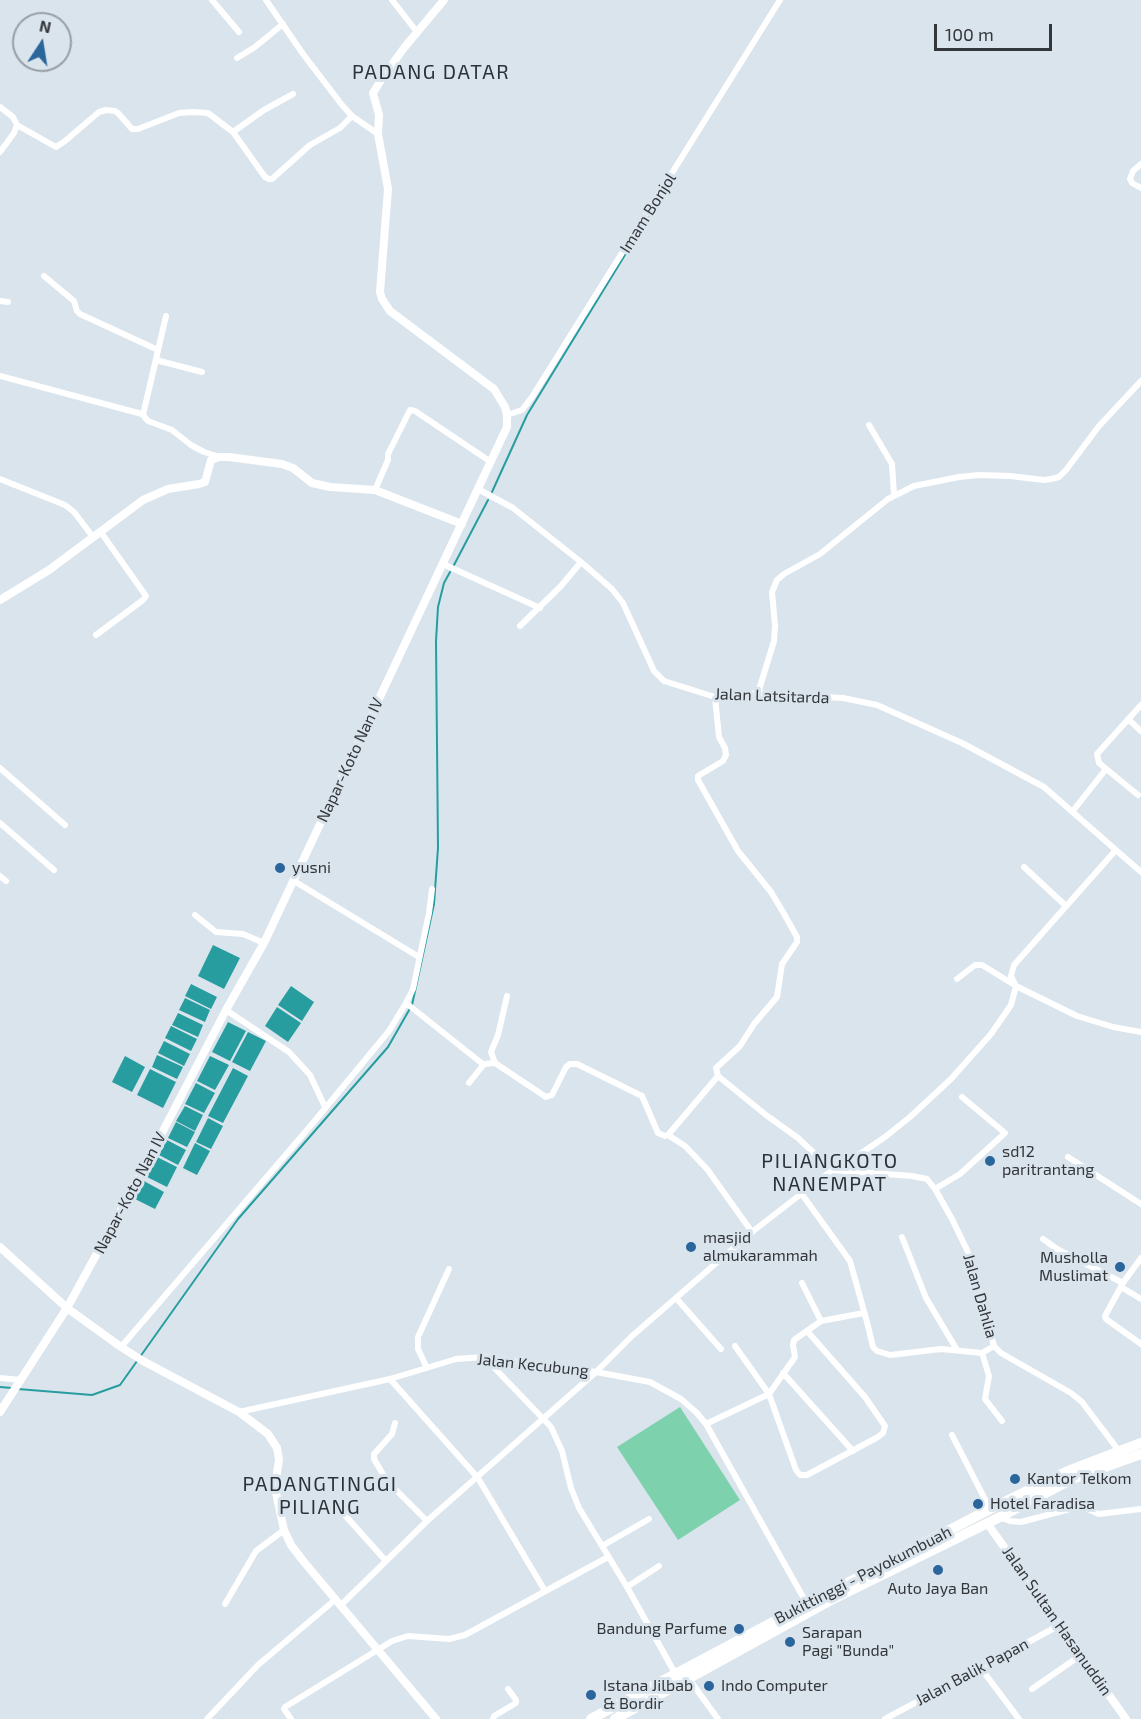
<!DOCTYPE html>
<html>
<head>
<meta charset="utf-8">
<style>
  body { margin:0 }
  #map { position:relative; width:1141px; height:1719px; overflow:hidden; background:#dae4ec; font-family:"Exo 2",sans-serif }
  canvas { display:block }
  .north { position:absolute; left:12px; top:12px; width:60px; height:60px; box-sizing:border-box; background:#dae4ec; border:2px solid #979ea5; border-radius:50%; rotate:12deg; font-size:16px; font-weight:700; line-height:24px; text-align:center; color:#33363a }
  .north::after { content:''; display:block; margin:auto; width:21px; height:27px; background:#2a659c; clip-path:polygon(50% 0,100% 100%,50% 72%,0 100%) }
  .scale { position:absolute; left:934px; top:24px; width:118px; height:27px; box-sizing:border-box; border:3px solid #33363a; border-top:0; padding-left:8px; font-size:18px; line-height:21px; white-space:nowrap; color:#33363a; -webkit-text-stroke:4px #dae4ec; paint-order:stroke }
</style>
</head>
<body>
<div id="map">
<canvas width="1141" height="1719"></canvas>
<div class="north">N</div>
<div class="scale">100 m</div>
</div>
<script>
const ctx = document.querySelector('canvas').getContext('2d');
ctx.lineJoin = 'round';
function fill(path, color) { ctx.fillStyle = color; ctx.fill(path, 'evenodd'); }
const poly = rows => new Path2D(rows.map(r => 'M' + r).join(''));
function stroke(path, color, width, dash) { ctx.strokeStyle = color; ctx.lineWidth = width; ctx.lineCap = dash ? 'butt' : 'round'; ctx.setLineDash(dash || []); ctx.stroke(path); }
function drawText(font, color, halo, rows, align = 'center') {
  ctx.font = font + ' "Exo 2",sans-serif'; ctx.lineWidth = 6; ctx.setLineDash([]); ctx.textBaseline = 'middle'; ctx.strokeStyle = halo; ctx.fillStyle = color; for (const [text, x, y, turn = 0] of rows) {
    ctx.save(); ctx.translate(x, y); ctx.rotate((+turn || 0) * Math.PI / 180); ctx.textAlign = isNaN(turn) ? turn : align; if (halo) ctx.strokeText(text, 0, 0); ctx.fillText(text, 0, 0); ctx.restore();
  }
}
fill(poly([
  [680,1407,740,1500,678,1540,617,1447]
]), '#7dd2ad');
fill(poly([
  [213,945,240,958,224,989,198,976],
  [191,984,217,997,211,1009,185,996],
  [291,986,314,1002,302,1021,278,1005],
  [185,998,210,1010,205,1022,179,1010],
  [277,1007,301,1023,288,1042,265,1026],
  [178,1013,203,1025,198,1037,172,1025],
  [228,1022,246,1031,230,1061,212,1052],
  [171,1026,197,1039,191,1051,165,1038],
  [248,1032,266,1041,250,1071,232,1062],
  [164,1041,190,1054,184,1066,158,1053],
  [157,1055,183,1067,177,1079,152,1067],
  [125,1056,145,1067,132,1092,112,1082],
  [210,1056,229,1065,215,1090,197,1081],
  [233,1068,248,1076,223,1123,208,1116],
  [150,1069,176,1082,163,1108,137,1095],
  [196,1083,215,1093,204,1113,185,1104],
  [185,1106,203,1115,195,1131,176,1121],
  [208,1118,223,1126,211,1149,196,1142],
  [176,1122,195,1132,187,1147,168,1138],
  [167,1140,186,1150,178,1165,159,1155],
  [195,1143,210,1151,197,1175,183,1168],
  [157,1157,177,1167,167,1187,147,1177],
  [144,1181,164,1192,155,1209,135,1199]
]), '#279d9f');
stroke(poly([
  [492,492,527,415,658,201],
  [454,565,488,500],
  [0,1387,12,1388],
  [18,1389,92,1395,120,1385,238,1219,388,1047,412,1005,434,904,438,848,436,641,438,607,444,583,450,572]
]), '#279d9f', 2);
stroke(poly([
  [212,0,239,32],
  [266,0,303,54,342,105,352,116,378,134],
  [392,0,417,32],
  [237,58,255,47,283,24],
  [0,107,13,117,17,125,14,133,0,152],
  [17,125,56,147,65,141,99,112,106,110,115,111,118,113,132,129,138,129,179,113,194,112,208,113,233,132,264,110,293,94],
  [233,132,265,177,269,179,272,179,310,145,340,128,352,116],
  [1141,164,1133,171,1130,179,1132,183,1141,188],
  [44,276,74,301,77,311,80,314,158,350],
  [0,301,8,302],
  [166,316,143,415,148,421,172,430,191,445,204,452,220,457],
  [156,360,202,372],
  [0,376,142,414],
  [507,415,522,410,532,397,780,0],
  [869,425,892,464,894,495],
  [0,479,65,505,74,512,93,537],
  [478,489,513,508,581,562,612,589,623,603,654,671,664,681,715,697,758,693,843,698,877,705,962,743,1044,787,1141,872],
  [375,490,388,460,388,454,410,410,415,411,491,462],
  [443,564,540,608],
  [520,626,561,586,581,562],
  [96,635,143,600,146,596,100,531],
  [758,693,774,641,775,626,772,592,777,580,784,574,820,554,888,499,914,486,959,477,979,475,1010,476,1044,480,1051,479,1059,477,1066,470,1099,426,1141,381],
  [715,697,719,737,725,748,726,755,723,761,698,776,698,780,738,851,771,892,783,912,797,937,797,942,782,964,777,997,754,1024,740,1046,716,1068,718,1076,766,1115,798,1138,832,1170,912,1176,927,1179,935,1189,952,1219,967,1250,974,1270,994,1346,1001,1353,1071,1393,1082,1402,1119,1451],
  [1128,719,1141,731],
  [0,768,65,825],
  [1138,795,1099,763,1097,754,1141,705],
  [1072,812,1106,769],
  [0,823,54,870],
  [1024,867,1066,906],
  [0,876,6,881],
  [294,881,419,957],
  [195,915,216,932,243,934,264,943],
  [957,979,975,965,982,965,1013,984],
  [1016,986,1077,1016,1113,1027,1141,1032],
  [406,1003,484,1065],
  [226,1010,289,1052,310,1075,325,1107],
  [495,1063,546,1097,552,1095,566,1067,570,1064,577,1064,642,1096,658,1133,665,1136,668,1135,718,1076],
  [469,1083,484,1064,495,1063,491,1052,498,1035,507,996],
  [668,1135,685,1146,707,1169,752,1232],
  [1068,1157,1141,1204],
  [935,1189,960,1174,1005,1133,962,1097],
  [801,1193,850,1261,867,1322,873,1347,877,1351,890,1355,941,1349,982,1353,994,1346],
  [902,1237,926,1298,957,1350],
  [1043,1239,1057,1249,1123,1283],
  [1141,1258,1123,1283,1105,1316,1106,1319,1141,1344],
  [802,1283,821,1321],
  [1121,1287,1141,1299],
  [676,1298,721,1349],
  [735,1346,769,1394,796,1470,800,1475,807,1475,878,1437,883,1433,885,1426,865,1397,807,1331],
  [121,1347,313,1123,389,1031,406,1003,413,989,429,913,432,889],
  [982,1353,989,1376,985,1399,1002,1421],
  [484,1357,551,1427,562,1451,571,1488,579,1508,627,1587,676,1675],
  [427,1368,418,1349,418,1337,449,1269],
  [783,1373,853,1451],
  [0,1378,21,1380],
  [390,1379,478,1478,545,1591],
  [239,1412,390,1379,456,1359,484,1357,596,1372,650,1382,681,1399,697,1413,706,1424,807,1604],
  [395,1423,392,1434,374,1454,374,1459,387,1481,427,1521],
  [706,1424,769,1394,795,1357,793,1345,794,1340,821,1321,864,1313],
  [952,1435,990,1509],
  [334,1503,386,1561],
  [1000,1517,1010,1521,1021,1522,1081,1506,1099,1514,1141,1509],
  [602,1546,649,1519],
  [627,1587,659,1566],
  [225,1604,256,1551,284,1530],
  [341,1605,427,1521,596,1372,632,1336,752,1232,832,1170,857,1156,885,1137,910,1117,951,1079,991,1034,1011,1005,1016,986,1011,976,1014,965,1115,851],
  [980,1667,1019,1719],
  [689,1679,718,1719],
  [1032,1689,1081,1655],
  [207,1719,258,1665,336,1599],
  [291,1719,284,1709,285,1707,392,1641,408,1636,449,1639,465,1635,608,1557],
  [493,1719,494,1716,516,1703,516,1700,508,1689],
  [885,1719,1060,1625]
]), '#fff', 6);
stroke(poly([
  [0,600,49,570,143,500,168,489,199,484,205,482,211,460,219,457,229,457,282,464,293,468,312,483,330,487,375,490,462,524],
  [0,1247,67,1308,121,1347,143,1361,239,1412,268,1434,277,1448,279,1459,275,1488,284,1530,291,1545,304,1562,436,1719],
  [0,1412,67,1308,139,1177,226,1010,264,943,507,427,507,415,505,407,494,389,390,311,382,299,380,292,388,189,378,134,379,115,373,93,383,77,404,48,444,0],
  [987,1523,1126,1719]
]), '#fff', 8);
stroke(poly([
  [591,1719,807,1604,990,1509,1068,1471,1141,1443],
  [615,1719,829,1601,1000,1517,1072,1479,1141,1454]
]), '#fff', 10);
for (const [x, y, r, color] of [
  [280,868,6,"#2a659c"],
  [990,1161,6,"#2a659c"],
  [691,1247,6,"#2a659c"],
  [1120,1267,6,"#2a659c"],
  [1015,1479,6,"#2a659c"],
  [978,1504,6,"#2a659c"],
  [938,1570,6,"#2a659c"],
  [739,1629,6,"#2a659c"],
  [790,1642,6,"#2a659c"],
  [709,1686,6,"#2a659c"],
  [591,1695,6,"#2a659c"]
]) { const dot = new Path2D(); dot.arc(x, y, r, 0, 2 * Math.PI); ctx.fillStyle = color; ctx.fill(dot); stroke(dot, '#dae4ec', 2); }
drawText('16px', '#33363a', '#dae4ec', [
  ["Imam Bonjol",648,213,-58],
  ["Jalan Latsitarda",772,696,2],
  ["Napar-Koto Nan IV",350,760,-65],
  ["Napar-Koto Nan IV",130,1193,-62],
  ["Jalan Dahlia",980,1296,74],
  ["Jalan Kecubung",533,1365,6],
  ["Bukittinggi - Payokumbuah",863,1575,-27],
  ["Jalan Sultan Hasanuddin",1057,1621,55],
  ["Jalan Balik Papan",972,1672,-28]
]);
drawText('16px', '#33363a', '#dae4ec', [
  ["yusni",292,868],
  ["sd12",1002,1152],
  ["paritrantang",1002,1170],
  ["masjid",703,1238],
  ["almukarammah",703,1256],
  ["Musholla",1108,1258,"right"],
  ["Muslimat",1108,1276,"right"],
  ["Kantor Telkom",1027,1479],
  ["Hotel Faradisa",990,1504],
  ["Auto Jaya Ban",938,1589,"center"],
  ["Bandung Parfume",727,1629,"right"],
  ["Sarapan",802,1633],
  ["Pagi \"Bunda\"",802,1651],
  ["Istana Jilbab",603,1686],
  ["& Bordir",603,1704],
  ["Indo Computer",721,1686]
], 'left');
ctx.letterSpacing = '1.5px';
drawText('20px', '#2b3239', '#dae4ec', [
  ["PADANG DATAR",431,72],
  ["PILIANGKOTO",830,1161],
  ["NANEMPAT",830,1184],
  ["PADANGTINGGI",320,1484],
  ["PILIANG",320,1507]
]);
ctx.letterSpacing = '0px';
</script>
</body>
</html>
